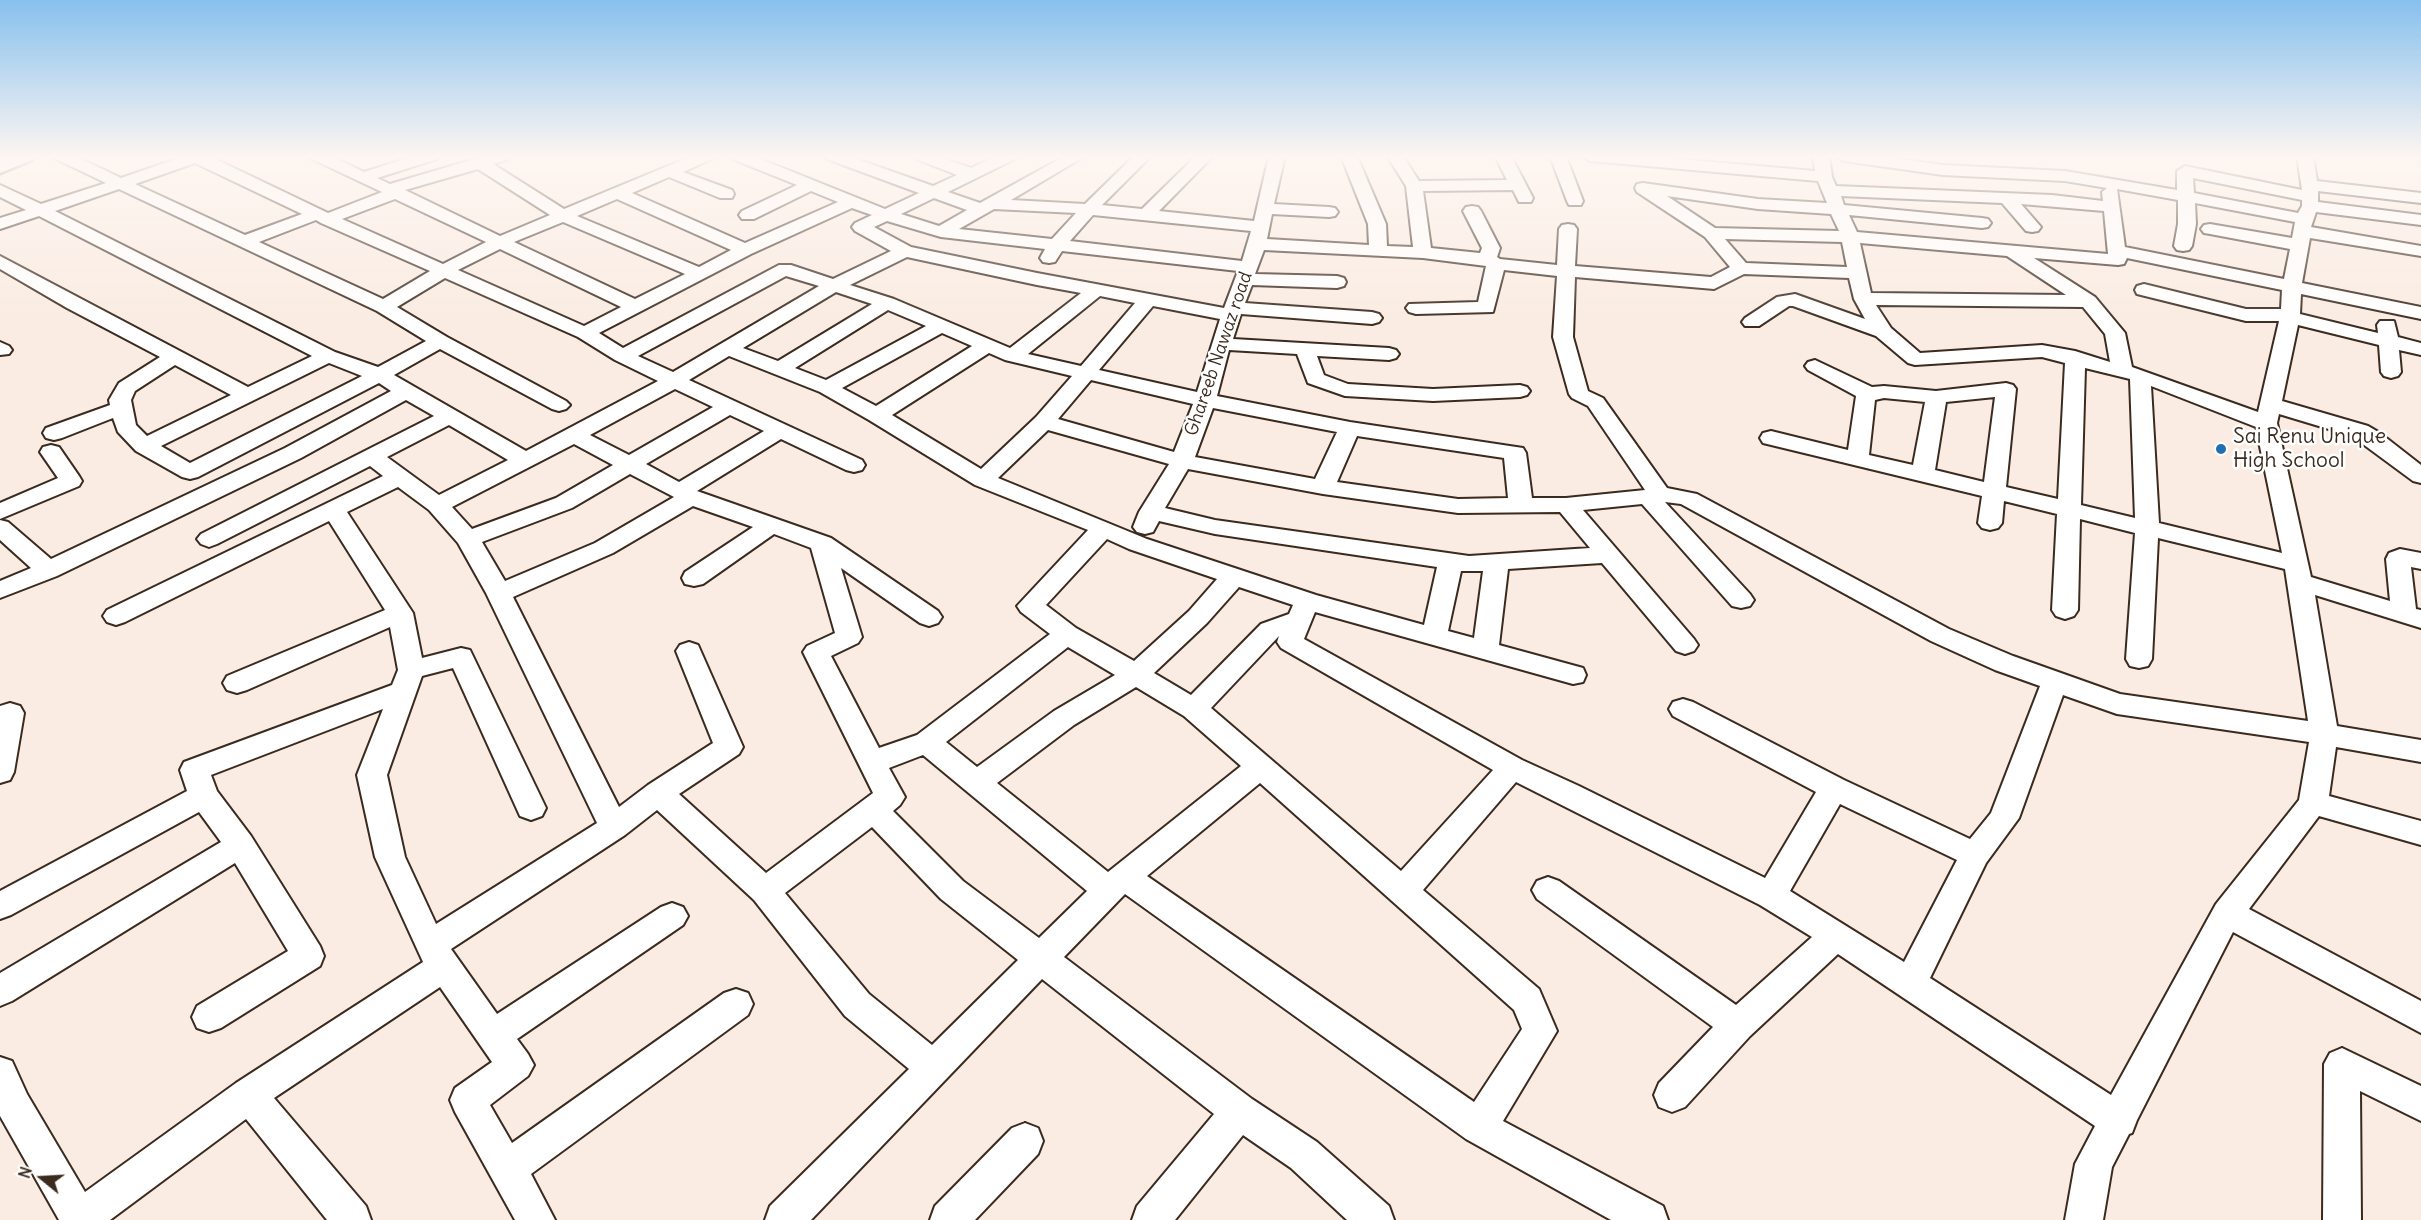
<!DOCTYPE html>
<html>
<head>
<meta charset="utf-8">
<style>
  body { margin:0 }
  #map { position:relative; width:2421px; height:1220px; overflow:hidden; background:#faece2; font-family:Delius,sans-serif }
  canvas { display:block }
  .north { position:absolute; left:12px; top:1148px; width:60px; height:60px; -webkit-text-stroke:4px #fff; paint-order:stroke; rotate:288deg; font-size:16px; font-weight:700; line-height:24px; text-align:center; color:#3b2a1e }
  .north::after { content:''; display:block; margin:auto; width:21px; height:27px; background:#3b2a1e; clip-path:polygon(50% 0,100% 100%,50% 72%,0 100%) }
</style>
</head>
<body>
<div id="map">
<canvas width="2421" height="1220"></canvas>
<div class="north">N</div>
</div>
<script>
const ctx = document.querySelector('canvas').getContext('2d');
ctx.lineJoin = 'round';
const poly = rows => new Path2D(rows.map(r => 'M' + r).join(''));
function stroke(path, color, width, dash) { ctx.strokeStyle = color; ctx.lineWidth = width; ctx.lineCap = dash ? 'butt' : 'round'; ctx.setLineDash(dash || []); ctx.stroke(path); }
function fill(path, color) { ctx.fillStyle = color; ctx.fill(path, 'evenodd'); }
function drawText(font, color, halo, rows, align = 'center') {
  ctx.font = font + ' Delius,sans-serif'; ctx.lineWidth = 5; ctx.setLineDash([]); ctx.textBaseline = 'middle'; ctx.strokeStyle = halo; ctx.fillStyle = color; for (const [text, x, y, turn = 0] of rows) {
    ctx.save(); ctx.translate(x, y); ctx.rotate((+turn || 0) * Math.PI / 180); ctx.textAlign = isNaN(turn) ? turn : align; if (halo) ctx.strokeText(text, 0, 0); ctx.fillText(text, 0, 0); ctx.restore();
  }
}
const street = poly([
  [54,156,75,156,121,178,185,156,209,156,328,213,382,192,312,159,310,156,331,156,364,172,414,156,439,156,437,159,377,178,390,184,485,156,511,156,509,159,493,164,564,209,692,156,714,156,712,159,683,172,732,190,734,194,732,198,720,198,669,177,632,193,745,243,838,202,811,191,754,219,742,219,739,215,742,211,797,185,732,159,730,156,753,156,885,209,919,193,827,159,825,156,848,156,933,186,957,175,916,159,914,156,937,156,971,168,996,156,1017,156,1015,159,948,192,980,203,1065,156,1085,156,1011,200,1085,204,1134,156,1151,156,1102,205,1142,209,1196,156,1213,156,1159,211,1254,221,1269,156,1285,156,1274,204,1329,207,1335,208,1338,212,1335,216,1329,217,1272,214,1267,239,1369,245,1368,224,1341,156,1357,156,1386,224,1387,246,1413,247,1406,186,1387,156,1403,156,1419,181,1507,180,1495,156,1511,156,1533,198,1531,202,1519,202,1513,190,1423,191,1431,248,1480,253,1482,248,1463,211,1466,207,1472,206,1478,207,1481,211,1500,248,1497,257,1500,259,1557,265,1559,229,1562,225,1568,224,1574,225,1577,229,1575,266,1711,277,1730,267,1705,237,1637,192,1635,188,1637,184,1643,183,1758,199,1827,203,1818,181,1590,161,1582,156,1645,156,1815,171,1813,156,1829,156,1832,177,1836,186,2052,195,2103,201,2102,192,2107,188,2065,181,1943,175,1844,161,1836,156,1879,156,1943,165,2065,171,2177,190,2177,171,2185,166,2302,190,2297,156,2313,156,2317,181,2421,193,2421,203,2318,191,2318,202,2421,215,2421,225,2316,212,2311,227,2421,246,2421,256,2310,238,2302,283,2421,307,2421,319,2301,294,2300,314,2378,333,2377,325,2380,321,2394,321,2398,337,2421,343,2421,355,2399,350,2401,372,2398,376,2391,378,2384,376,2381,372,2379,345,2298,325,2282,401,2368,426,2380,433,2421,465,2421,483,2413,481,2352,436,2279,414,2277,423,2311,577,2390,601,2386,559,2389,553,2400,549,2421,553,2421,569,2411,567,2416,609,2421,610,2421,628,2315,595,2337,726,2421,740,2421,762,2336,747,2329,796,2421,821,2421,845,2319,816,2249,909,2421,1001,2421,1033,2233,932,2137,1120,2132,1133,2129,1134,2112,1167,2103,1220,2065,1220,2075,1164,2095,1126,1838,954,1750,1036,1685,1107,1672,1112,1659,1107,1654,1095,1659,1083,1713,1027,1537,899,1532,890,1537,881,1548,877,1559,881,1736,1005,1812,937,1760,905,1516,782,1423,890,1539,989,1557,1031,1503,1121,1663,1206,1668,1220,1611,1220,1466,1139,1125,894,1064,957,1252,1099,1317,1142,1389,1206,1394,1220,1347,1220,1291,1168,1243,1135,1175,1220,1132,1220,1137,1206,1214,1114,1042,979,811,1220,765,1220,770,1206,909,1069,845,1016,754,900,657,810,625,835,451,949,497,1014,661,907,672,903,683,907,688,916,683,925,517,1039,528,1054,534,1065,528,1076,490,1105,512,1143,724,993,736,989,748,993,753,1004,748,1015,531,1174,555,1220,515,1220,455,1112,450,1100,455,1088,492,1062,440,987,274,1098,366,1206,371,1220,327,1220,246,1119,110,1220,59,1220,0,1116,0,1057,12,1061,27,1094,85,1192,236,1083,423,962,375,857,357,775,383,709,211,775,217,791,251,836,320,946,324,956,320,966,221,1028,209,1032,197,1028,192,1017,197,1006,288,951,235,863,12,1001,0,1006,0,973,221,842,199,812,11,915,0,919,0,891,187,791,180,770,184,762,392,685,398,670,390,627,247,690,237,693,227,690,223,683,227,676,385,610,329,521,125,622,116,625,107,622,103,616,107,610,383,476,370,466,217,544,209,547,201,544,197,539,201,534,434,416,406,400,301,458,57,576,0,598,0,581,31,568,0,540,0,520,8,522,51,559,285,448,391,391,379,383,198,477,190,479,182,477,136,451,118,432,113,418,62,438,54,440,46,438,43,433,46,428,110,405,109,400,119,383,160,357,67,308,0,269,0,256,248,387,312,356,39,216,0,229,0,218,26,210,0,197,0,185,41,204,106,183,56,159,54,156],
  [195,163,302,214,245,235,135,184,195,163],
  [478,169,550,215,500,236,405,190,478,169],
  [2193,178,2302,200,2302,206,2298,213,2194,193,2193,178],
  [119,189,377,311,426,341,378,367,335,352,55,211,119,189],
  [2117,189,2178,200,2178,224,2174,246,2177,250,2183,251,2189,250,2192,246,2196,224,2195,203,2295,222,2292,238,2210,224,2204,225,2201,229,2204,233,2210,234,2290,249,2284,279,2125,247,2117,189],
  [1667,196,1758,209,1831,214,1839,231,1715,228,1667,196],
  [1841,196,2002,203,2026,231,2032,232,2038,231,2041,227,2021,204,2104,211,2108,254,1857,232,1849,215,1982,228,1988,227,1991,223,1988,219,1982,218,1844,205,1841,196],
  [934,198,967,210,939,226,901,214,934,198],
  [395,199,486,242,443,264,342,219,395,199],
  [617,199,731,250,699,267,577,216,617,199],
  [852,208,872,215,855,223,852,227,855,231,891,251,833,279,791,265,779,265,623,348,599,333,751,254,852,208],
  [994,209,1076,213,1052,239,959,229,994,209],
  [1093,215,1251,231,1242,261,1070,241,1093,215],
  [316,220,321,223,430,271,383,299,259,242,316,220],
  [887,221,941,237,1045,249,1040,258,1043,262,1049,263,1055,262,1062,251,1238,271,1224,308,1037,273,911,247,874,227,887,221],
  [563,222,685,274,635,299,514,242,563,222],
  [1725,239,1842,242,1847,267,1746,263,1725,239],
  [1860,243,2007,256,2066,295,1871,293,1860,243],
  [500,249,621,307,584,326,458,270,500,249],
  [1264,250,1423,258,1486,266,1478,302,1409,304,1406,308,1409,312,1416,314,1493,312,1504,270,1557,276,1553,337,1569,394,1572,398,1588,406,1645,490,1566,498,1532,498,1526,453,1523,448,1350,422,1217,396,1229,350,1297,354,1308,383,1345,396,1433,401,1520,397,1527,395,1530,391,1527,387,1520,385,1433,389,1348,384,1324,375,1317,356,1389,360,1396,358,1399,354,1396,350,1389,348,1233,339,1241,314,1372,324,1379,322,1382,318,1379,314,1372,312,1245,303,1252,285,1337,288,1344,286,1346,282,1344,278,1337,276,1255,274,1264,250],
  [907,257,1037,285,1081,293,1010,348,894,299,850,285,907,257],
  [2034,258,2118,265,2124,264,2127,258,2282,290,2281,309,2246,309,2144,284,2137,286,2135,290,2137,294,2246,321,2279,321,2258,412,2132,367,2125,333,2095,297,2034,258],
  [1744,274,1849,278,1854,299,1865,319,1795,294,1777,297,1745,318,1742,322,1745,326,1759,326,1789,306,1793,306,1876,336,1908,363,1915,365,2042,357,2065,363,2058,499,2006,487,2016,389,2013,385,2006,383,1936,391,1884,386,1872,387,1815,360,1808,362,1805,366,1808,370,1856,396,1848,450,1771,431,1763,433,1760,438,1763,443,1982,496,1978,523,1982,528,1990,530,1998,528,2002,523,2004,501,2057,514,2052,610,2056,616,2065,619,2074,616,2078,610,2080,519,2135,533,2126,659,2130,666,2139,668,2148,666,2152,659,2158,538,2285,569,2308,721,2120,694,2013,656,1949,629,1697,494,1667,488,1603,398,1588,391,1573,337,1575,277,1714,289,1744,274],
  [786,276,819,286,673,372,638,356,786,276],
  [445,278,578,337,615,360,658,381,526,451,394,375,440,349,552,409,559,411,566,409,570,405,566,401,447,337,397,307,445,278],
  [836,292,872,304,778,361,743,348,836,292],
  [1100,296,1135,303,1081,366,1028,354,1100,296],
  [1876,305,2083,307,2105,334,2110,362,2075,351,2042,345,1920,353,1891,328,1876,305],
  [1153,306,1220,319,1197,392,1099,370,1153,306],
  [888,310,926,326,826,380,795,368,888,310],
  [942,333,972,346,876,406,842,388,942,333],
  [989,353,1005,360,1072,376,1036,417,981,469,892,415,989,353],
  [729,356,820,392,869,420,975,485,1088,530,1017,606,1021,612,1050,634,917,735,879,748,831,656,858,643,862,637,841,568,920,623,929,626,938,623,942,617,938,611,831,538,697,491,781,439,846,470,854,472,862,470,865,465,862,460,689,380,729,356],
  [329,363,362,376,190,463,161,446,329,363],
  [175,365,231,395,147,436,136,425,131,400,135,391,175,365],
  [2085,368,2130,379,2135,518,2081,505,2085,368],
  [1091,380,1193,404,1174,452,1058,419,1091,380],
  [2151,386,2256,427,2282,553,2159,523,2151,386],
  [675,389,713,407,629,455,590,435,675,389],
  [1995,397,1984,482,1935,470,1946,402,1995,397],
  [1884,398,1925,402,1913,465,1869,455,1875,400,1884,398],
  [1213,408,1337,432,1315,479,1195,457,1213,408],
  [730,415,764,431,679,482,646,464,730,415],
  [449,425,508,460,439,495,387,457,449,425],
  [1048,430,1169,464,1139,512,1133,527,1137,532,1145,534,1153,532,1159,521,1215,534,1437,567,1424,625,1316,595,1147,539,998,478,1048,430],
  [1357,436,1504,458,1508,498,1458,499,1337,482,1357,436],
  [574,444,613,465,556,498,472,529,452,507,574,444],
  [1188,469,1323,494,1458,513,1560,512,1590,548,1469,556,1215,520,1165,508,1188,469],
  [630,474,674,497,595,543,505,581,482,542,572,508,630,474],
  [398,487,429,510,458,543,486,593,597,823,436,924,405,857,387,775,422,676,453,668,520,816,531,820,542,816,546,808,470,650,461,648,422,658,413,613,347,512,398,487],
  [1665,502,1681,504,1931,641,1995,670,2040,686,1991,813,1970,839,1844,780,1693,702,1683,699,1673,702,1669,709,1673,716,1816,792,1765,878,1579,786,1522,760,1304,639,1315,612,1573,684,1583,682,1586,675,1583,668,1499,645,1508,569,1602,563,1676,651,1685,654,1694,651,1698,645,1694,639,1583,510,1642,504,1732,606,1741,608,1750,606,1754,600,1750,594,1665,502],
  [693,506,753,527,685,572,682,578,685,584,694,586,703,584,774,534,811,548,835,633,807,646,803,652,873,793,766,873,679,794,739,754,743,747,698,645,689,642,680,645,676,651,713,743,648,785,619,807,513,597,613,553,693,506],
  [1107,539,1129,549,1217,579,1189,611,1134,661,1076,628,1046,605,1107,539],
  [1461,571,1483,571,1474,638,1448,631,1461,571],
  [1239,587,1293,605,1289,614,1261,624,1191,695,1154,673,1207,623,1239,587],
  [1279,636,1277,642,1281,648,1493,770,1401,871,1211,708,1279,636],
  [1068,647,1115,675,1054,711,977,767,946,742,1068,647],
  [1136,687,1184,716,1241,766,1108,872,997,783,1074,725,1136,687],
  [2063,695,2117,714,2309,742,2299,800,2216,904,2111,1095,1930,978,1986,863,2019,818,2063,695],
  [923,755,1087,891,1039,938,963,881,893,811,900,805,905,797,889,768,923,755],
  [1260,783,1514,1010,1522,1029,1474,1102,1147,876,1260,783],
  [1840,804,1957,860,1904,962,1790,891,1840,804],
  [872,827,941,899,1018,960,932,1045,869,994,785,893,872,827],
  [1550,156,1566,156,1583,201,1581,205,1569,205,1567,201,1550,156],
  [0,342,9,346,12,350,9,354,0,355,0,342],
  [51,445,59,447,79,476,82,481,79,486,0,519,0,503,58,478,40,452,43,447,51,445],
  [10,703,20,706,24,713,14,772,10,780,0,783,0,706,10,703],
  [2342,1048,2421,1086,2421,1121,2360,1091,2361,1220,2323,1220,2324,1064,2330,1053,2342,1048],
  [1025,1123,1038,1128,1043,1141,1038,1154,975,1220,930,1220,935,1206,1012,1128,1025,1123]
]);
const secondary = poly([
  [7,156,35,156,32,160,0,173,0,159,7,156]
]);
stroke(street, '#3b2a1e', 4);
stroke(secondary, '#3b2a1e', 5);
fill(street, '#fff');
fill(secondary, '#fff');
const sky = ctx.createLinearGradient(0, 0, 0, 327);
sky.addColorStop(0, '#87c0ee');
sky.addColorStop(0.48, '#fdf6f2');
sky.addColorStop(1, '#fdf6f200');
ctx.fillStyle = sky;
ctx.fillRect(0, 0, 2421, 327);
for (const [x, y, r, color] of [
  [2221,449,6,"#1f6fb2"]
]) { const dot = new Path2D(); dot.arc(x, y, r, 0, 2 * Math.PI); ctx.fillStyle = color; ctx.fill(dot); stroke(dot, '#fff', 2); }
drawText('18px', '#3b2a1e', '#fff', [
  ["Ghareeb Nawaz road",1219,354,-71]
]);
drawText('21px', '#3b2a1e', '#fff', [
  ["Sai Renu Unique",2233,437],
  ["High School",2233,461]
], 'left');
</script>
</body>
</html>
